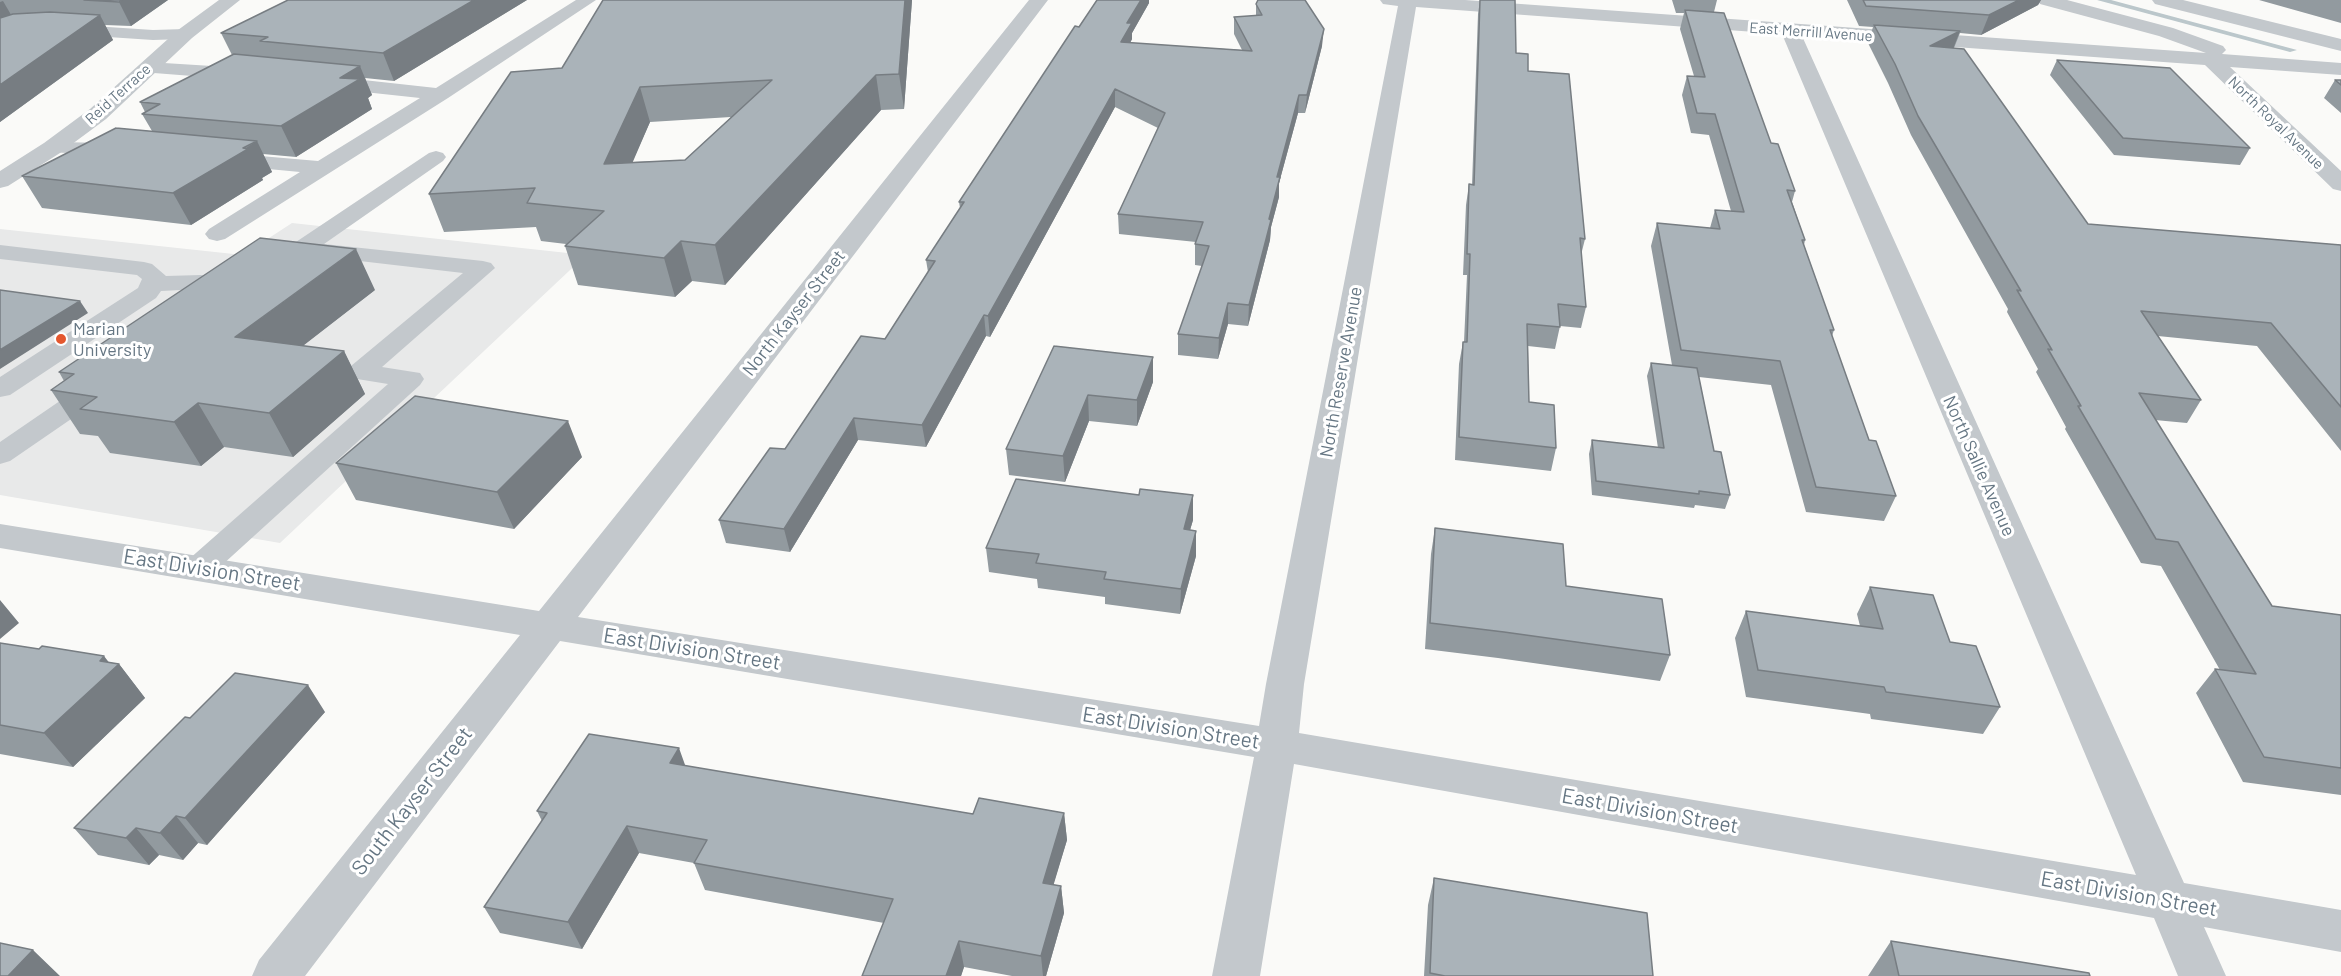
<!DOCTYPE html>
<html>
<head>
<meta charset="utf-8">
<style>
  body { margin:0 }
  canvas { display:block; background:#fafaf8 }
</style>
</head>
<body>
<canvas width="2341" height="976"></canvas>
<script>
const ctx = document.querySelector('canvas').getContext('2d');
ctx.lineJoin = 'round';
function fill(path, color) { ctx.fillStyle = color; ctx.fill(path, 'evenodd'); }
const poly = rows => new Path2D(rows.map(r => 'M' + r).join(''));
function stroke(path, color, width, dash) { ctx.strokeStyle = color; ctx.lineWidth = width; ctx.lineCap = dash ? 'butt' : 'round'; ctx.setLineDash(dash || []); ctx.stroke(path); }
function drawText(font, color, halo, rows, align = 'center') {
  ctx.font = font + ' Barlow,sans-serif'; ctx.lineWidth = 6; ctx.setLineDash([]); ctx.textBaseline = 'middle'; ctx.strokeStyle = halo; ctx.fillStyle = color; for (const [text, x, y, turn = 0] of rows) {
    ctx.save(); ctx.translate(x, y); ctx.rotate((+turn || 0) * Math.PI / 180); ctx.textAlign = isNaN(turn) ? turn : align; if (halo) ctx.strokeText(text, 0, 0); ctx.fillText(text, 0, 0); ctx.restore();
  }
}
fill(poly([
  [292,223,586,255,280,543,0,495,0,229,243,255]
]), '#e8e9e9');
fill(poly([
  [2097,0,2111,0,2297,50,2290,52,2097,0]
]), '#bbc7cb');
fill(poly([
  [576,0,596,0,448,98,225,239,217,241,209,239,205,234,209,229,300,172,226,165,219,163,216,159,219,155,226,153,318,161,420,98,327,88,320,86,318,82,320,78,327,76,436,88,576,0],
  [63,24,153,30,185,29,191,30,194,34,191,38,185,39,153,40,63,34,26,36,0,46,0,35,17,27,63,24],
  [148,62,244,68,251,70,253,74,251,78,244,80,141,72,139,68,141,64,148,62],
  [52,142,115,143,122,145,125,149,122,153,115,155,45,152,42,148,45,144,52,142],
  [436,151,443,153,446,157,443,161,324,244,483,261,491,263,495,268,382,367,420,373,424,379,420,385,210,576,199,579,188,576,183,568,188,560,388,384,351,378,347,372,351,366,463,273,308,255,295,260,287,258,283,253,287,248,429,153,436,151],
  [0,245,144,262,152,264,166,276,201,275,243,283,246,288,243,293,234,295,201,289,161,291,156,298,10,395,0,397,0,377,138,288,142,279,137,275,0,259,0,245],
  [99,379,109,381,113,387,109,393,10,461,0,464,0,442,89,381,99,379]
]), '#c3c8cc');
fill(poly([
  [219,0,240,0,192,38,106,119,60,153,8,186,0,188,0,171,44,143,90,109,178,30,219,0],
  [1029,0,1048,0,578,617,1259,726,1266,684,1398,6,1383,4,1380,0,1465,0,2206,53,2159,36,2040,4,2037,0,2067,0,2173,28,2223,46,2226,50,2222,54,2341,63,2341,75,2230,67,2341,171,2341,191,2333,189,2205,65,1802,36,2184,883,2341,910,2341,952,2204,927,2226,976,2178,976,2154,918,1294,764,1260,976,1212,976,1254,757,560,641,305,976,252,976,259,960,520,635,0,548,0,524,539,611,1029,0],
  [1416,7,1782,34,2136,875,1299,733,1304,684,1416,7],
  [2152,0,2183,0,2341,39,2341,51,2155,4,2152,0]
]), '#c3c8cc');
fill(poly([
  [0,0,168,0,131,26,105,25,113,40,0,122],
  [527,0,394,81,365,78,372,95,368,98,372,109,296,157,263,154,272,172,262,178,263,180,191,225,42,208,22,176,152,131,142,114,145,112,140,102,232,55,221,33],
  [603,0,912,0,904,109,881,110,725,285,692,281,675,297,578,285,565,246,566,244,541,241,536,227,444,232,429,194,562,68],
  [731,117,685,160,632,162,650,122],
  [1097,0,1149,0,1149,3,1132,33,1132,39,1130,43,1242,50,1234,34,1234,17,1256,16,1256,4,1322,46,1305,113,1298,113,1279,183,1279,197,1271,227,1270,240,1248,326,1228,324,1218,359,1178,355,1178,334,1202,266,1195,265,1195,244,1196,242,1119,234,1118,214,1158,128,1115,107,990,337,986,336,926,447,858,440,790,552,726,543,719,520,885,339,928,272,926,260,960,208,959,202],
  [1480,0,1528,71,1585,239,1581,255,1586,307,1581,328,1560,326,1555,349,1528,346,1529,402,1556,448,1551,471,1455,460,1459,364,1463,342,1464,342,1467,275,1463,275,1466,205,1469,184,1472,185,1478,14],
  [1672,0,1717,0,1714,12,1771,143,1795,191,1792,202,1805,240,1804,245,1834,330,1832,336,1869,440,1896,496,1884,521,1806,512,1771,385,1699,377,1714,451,1730,495,1725,509,1695,505,1694,508,1592,495,1589,454,1592,440,1658,448,1647,376,1651,363,1672,365,1651,246,1657,223,1710,228,1715,210,1731,211,1709,135,1691,133,1682,95,1687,76,1694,76,1680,29,1684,13,1676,13],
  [1847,0,2041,0,2038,5,1981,35,1960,33,1954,48,2088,224,2341,245,2341,451,2257,346,2158,336,2201,400,2187,423,2155,420,2272,606,2341,615,2341,795,2243,782,2196,693,2215,669,2220,670,2161,566,2141,563,2065,429,2066,427,2036,372,2038,369,2007,312,2008,309,1911,135,1888,83,1868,43,1873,27,1859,26],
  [2259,0,2341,0,2341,23],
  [2057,60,2250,148,2240,165,2114,155,2050,75],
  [2335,80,2341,80,2341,113,2324,98],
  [375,290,302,346,344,351,365,394,293,457,224,447,201,466,110,453,98,436,80,434,51,390,64,381,59,372],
  [1054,346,1153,382,1137,426,1089,421,1065,482,1009,475,1006,449],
  [582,457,514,529,356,500,336,463],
  [1139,495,1193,495,1193,520,1190,530,1196,556,1180,614,1105,604,1105,597,1038,588,1037,579,989,572,986,548],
  [1435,528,1566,586,1670,655,1660,681,1498,658,1425,649,1431,554],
  [1870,587,1950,642,2000,707,1983,734,1871,719,1870,714,1746,697,1735,638,1746,611,1860,626,1857,614],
  [0,643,119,664,145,698,73,767,0,754],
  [325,712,207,845,198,843,183,860,159,855,149,865,98,855,74,828,190,718],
  [686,766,973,814,1064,813,1067,840,1053,885,1061,886,1064,913,1046,976,1012,976,964,967,961,976,862,976,884,923,705,890,694,863,639,853,582,949,500,933,484,907,542,821,537,811],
  [1434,878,1653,976,1424,976,1428,905],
  [1891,941,2090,976,1868,976]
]), '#929a9f');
fill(poly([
  [122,0,168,0,131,26,119,2],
  [474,0,527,0,394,81,383,53],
  [905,0,912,0,904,109,899,74],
  [1141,0,1149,0,1149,3,1132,33,1132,39,1122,59,1121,42,1127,23],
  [2019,0,2041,0,2038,5,1981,35,1989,15],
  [3,1,17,25,0,33,0,2],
  [100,15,113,40,0,122,0,85],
  [1324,29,1322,46,1305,113,1307,95],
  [1960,31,1953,49,1930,46],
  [360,66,372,95,368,98,372,109,296,157,281,126,340,78],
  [876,75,881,110,725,285,715,245],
  [640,87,650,122,616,201,604,164],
  [1115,89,1115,107,990,337,988,316],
  [1299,95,1298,113,1279,183,1279,197,1271,227,1270,240,1248,326,1249,305,1269,219,1277,177],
  [257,141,272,172,262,178,263,180,191,225,173,193],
  [681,241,692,281,675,297,664,258],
  [356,249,375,290,259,380,235,337],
  [80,301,88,313,0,369,0,350],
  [1228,303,1228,324,1218,359,1219,338],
  [984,315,986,336,926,447,922,425],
  [344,351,365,394,293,457,269,413],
  [1153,357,1153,382,1137,426,1137,400],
  [1088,395,1089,421,1065,482,1063,456],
  [198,403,224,447,201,466,174,422],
  [854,418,858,440,790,552,784,529],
  [568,421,582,457,514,529,497,492],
  [1193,495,1193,520,1183,554,1184,529],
  [1196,531,1196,556,1180,614,1181,589],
  [0,600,19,623,0,639],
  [104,656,114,669,119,664,145,698,73,767,44,733,100,661],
  [308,685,325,712,207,845,185,818],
  [679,748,689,776,670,763],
  [1064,813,1067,840,1046,910,1043,883],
  [176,816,198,843,183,860,160,833],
  [627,826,639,853,582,949,568,922],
  [136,828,159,855,149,865,126,838],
  [1061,886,1064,913,1046,976,1043,976,1041,956],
  [959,941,964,967,961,976,946,976],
  [33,950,60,976,8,976]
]), '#777d82');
const building = poly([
  [84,0,122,0,119,2,84,0],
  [288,0,474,0,383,53,260,41,268,37,221,33,288,0],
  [603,0,905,0,899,74,876,75,715,245,681,241,664,258,565,246,604,211,527,203,535,188,429,194,511,72,562,68,603,0],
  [772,80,685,160,604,164,640,87,772,80],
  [1097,0,1141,0,1127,23,1132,23,1121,42,1252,51,1234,17,1262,15,1256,4,1258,0,1305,0,1324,29,1307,95,1299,95,1277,177,1280,177,1269,219,1271,220,1249,305,1228,303,1219,338,1178,334,1209,246,1195,244,1203,222,1118,214,1165,113,1115,89,988,316,984,315,922,425,854,418,784,529,719,520,770,448,785,449,861,336,885,339,935,261,926,260,964,202,959,202,1075,26,1079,27,1097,0],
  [1480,0,1515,0,1516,53,1528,54,1528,71,1569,74,1585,239,1580,238,1586,307,1558,304,1560,327,1527,324,1529,402,1554,405,1556,448,1459,437,1463,342,1467,342,1470,254,1467,254,1469,184,1474,185,1480,0],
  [1863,0,2019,0,1989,15,1866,6,1863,0],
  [1685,10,1724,13,1771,143,1778,144,1795,191,1787,190,1805,240,1802,240,1834,330,1830,330,1869,440,1876,441,1896,496,1816,487,1780,361,1681,350,1657,223,1720,229,1715,210,1744,212,1715,114,1697,113,1687,76,1705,77,1685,10],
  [50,12,100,15,0,85,0,18,13,14,50,12],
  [1874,25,1960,31,1930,46,1964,49,2088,224,2341,245,2341,407,2271,323,2141,311,2201,400,2139,393,2272,606,2341,615,2341,768,2264,757,2215,669,2256,674,2178,542,2156,539,2078,406,2081,406,2048,349,2052,350,2017,290,2021,291,1918,116,1895,64,1874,25],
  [234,54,360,66,340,78,360,79,281,126,142,114,160,104,140,102,234,54],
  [2057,60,2170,68,2250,148,2123,138,2057,60],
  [2335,80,2341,80,2341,85,2335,80],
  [116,128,257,141,243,148,248,149,173,193,22,176,116,128],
  [260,238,356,249,235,337,344,351,269,413,198,403,174,422,80,409,97,397,51,390,74,374,59,372,260,238],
  [0,290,80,301,0,350,0,290],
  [1054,346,1153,357,1137,400,1088,395,1063,456,1006,449,1054,346],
  [1651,363,1697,368,1714,451,1721,452,1730,495,1699,491,1699,494,1596,481,1592,440,1664,448,1651,363],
  [415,396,568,421,497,492,336,463,415,396],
  [1016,479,1139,495,1140,489,1193,495,1184,529,1196,531,1181,589,1104,579,1106,572,1036,563,1039,554,986,548,1016,479],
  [1435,528,1563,544,1566,586,1662,599,1670,655,1504,632,1430,623,1435,528],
  [1870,587,1933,595,1950,642,1976,646,2000,707,1886,692,1884,687,1758,670,1746,611,1883,629,1870,587],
  [0,643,39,649,42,646,104,656,100,661,119,664,44,733,0,725,0,643],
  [235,673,308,685,185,818,176,816,160,833,136,828,126,838,74,828,185,717,190,718,235,673],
  [589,734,679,748,670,763,973,814,979,798,1064,813,1043,883,1061,886,1041,956,959,941,946,976,862,976,893,899,694,863,707,840,627,826,568,922,484,907,547,813,537,811,589,734],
  [1434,878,1647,913,1653,976,1445,976,1430,973,1434,878],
  [1891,941,2089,973,2090,976,1899,976,1891,941],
  [0,943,33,950,8,976,0,976,0,943]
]);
fill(building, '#aab3b9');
stroke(building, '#777d82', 1.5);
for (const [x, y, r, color] of [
  [61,339,6,"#e4572e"]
]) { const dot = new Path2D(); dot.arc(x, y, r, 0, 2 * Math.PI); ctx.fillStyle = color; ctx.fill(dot); stroke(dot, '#fff', 2); }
drawText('15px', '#657683', '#fff', [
  ["East Merrill Avenue",1811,32,4],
  ["Reid Terrace",118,94,-42],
  ["North Royal Avenue",2276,123,44]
]);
drawText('18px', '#657683', '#fff', [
  ["North Kayser Street",794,313,-52],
  ["North Reserve Avenue",1341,372,-80],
  ["North Sallie Avenue",1979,466,66]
]);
drawText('18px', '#657683', '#fff', [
  ["Marian",73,329],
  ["University",73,350]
], 'left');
drawText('21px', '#657683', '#fff', [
  ["East Division Street",212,570,9],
  ["East Division Street",692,649,9],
  ["East Division Street",1171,728,9],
  ["South Kayser Street",412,801,-52],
  ["East Division Street",1650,811,10],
  ["East Division Street",2129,894,10]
]);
</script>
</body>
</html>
